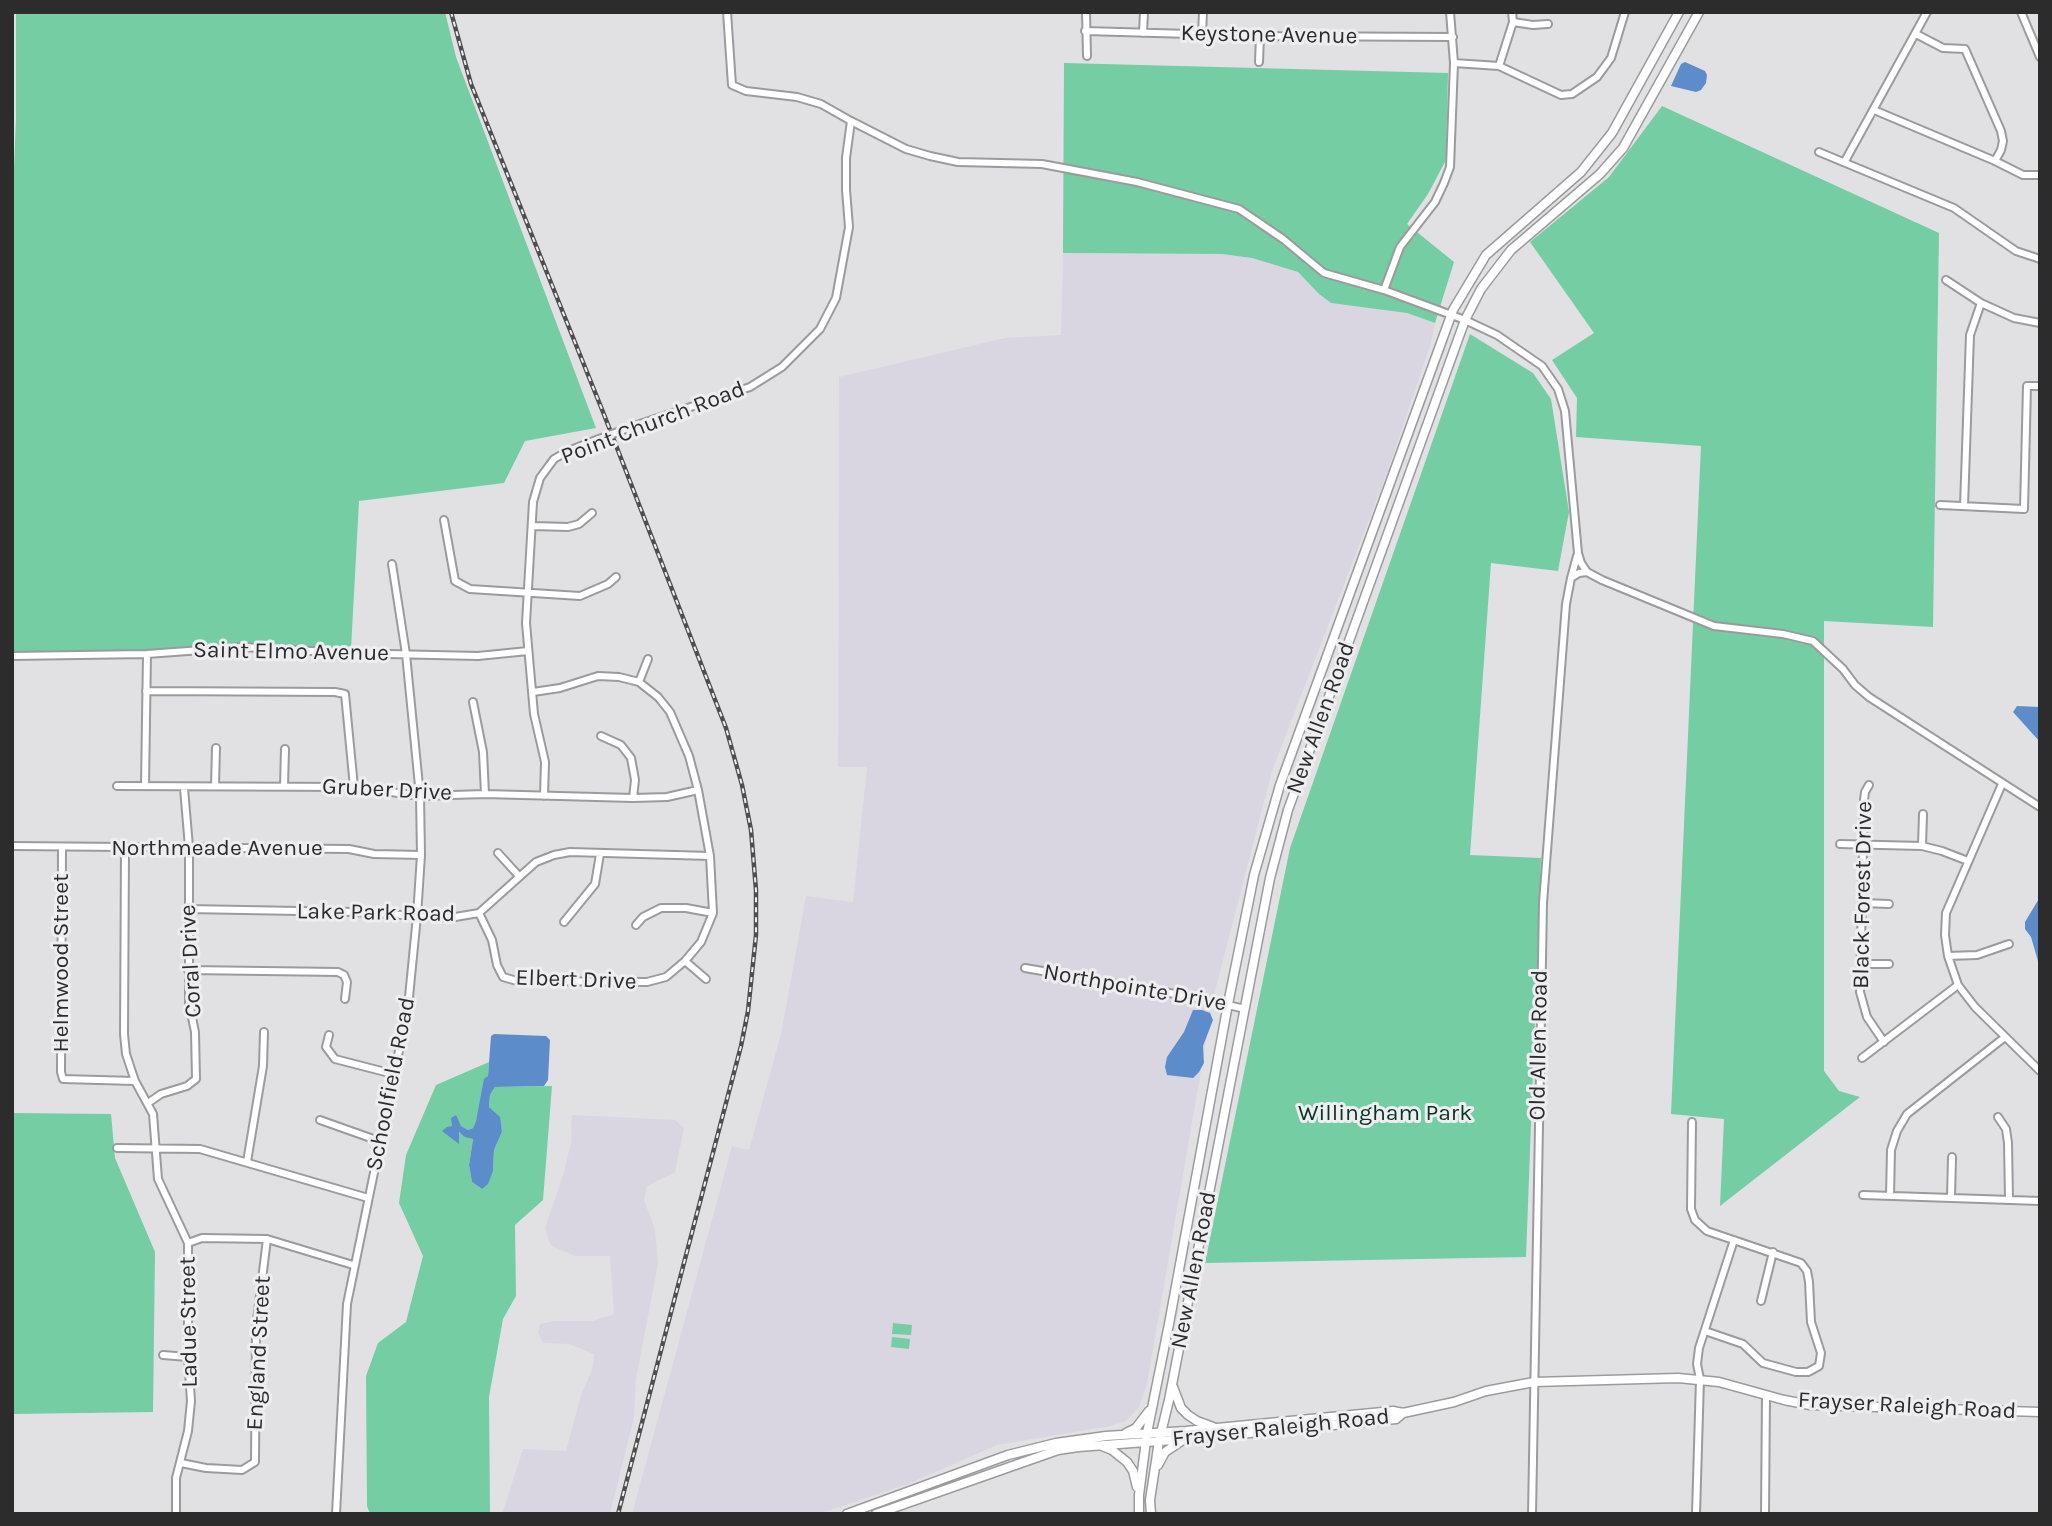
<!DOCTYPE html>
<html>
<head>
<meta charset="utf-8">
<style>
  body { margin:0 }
  #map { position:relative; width:2052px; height:1526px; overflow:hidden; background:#e1e1e4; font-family:Karla,sans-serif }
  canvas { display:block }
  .frame { position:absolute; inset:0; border:14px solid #2c2c2d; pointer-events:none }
</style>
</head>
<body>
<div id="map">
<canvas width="2052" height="1526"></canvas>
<div class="frame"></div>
</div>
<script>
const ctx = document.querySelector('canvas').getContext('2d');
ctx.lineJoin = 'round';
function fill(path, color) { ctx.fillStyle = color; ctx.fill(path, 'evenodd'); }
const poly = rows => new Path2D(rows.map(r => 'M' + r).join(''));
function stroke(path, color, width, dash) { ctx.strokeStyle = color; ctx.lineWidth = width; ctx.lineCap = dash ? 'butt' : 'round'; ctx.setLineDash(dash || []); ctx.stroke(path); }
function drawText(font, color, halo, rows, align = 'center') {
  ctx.font = font + ' Karla,sans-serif'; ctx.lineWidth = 6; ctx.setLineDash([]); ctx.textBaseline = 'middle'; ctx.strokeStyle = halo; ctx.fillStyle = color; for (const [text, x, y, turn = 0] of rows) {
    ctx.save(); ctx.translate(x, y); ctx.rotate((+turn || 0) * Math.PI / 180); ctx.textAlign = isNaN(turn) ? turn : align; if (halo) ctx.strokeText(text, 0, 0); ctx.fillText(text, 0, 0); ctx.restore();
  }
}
fill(poly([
  [1063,253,1222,254,1252,258,1298,272,1319,294,1331,303,1407,313,1435,323,1431,343,1387,473,1272,771,1214,995,1147,1384,1139,1407,1126,1421,1110,1426,997,1445,908,1484,818,1514,632,1514,732,1146,749,1150,781,1034,806,896,853,902,867,767,838,767,839,377,1005,338,1061,335],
  [572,1115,675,1120,684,1128,675,1172,647,1186,644,1200,655,1229,658,1264,636,1379,634,1418,610,1514,502,1514,523,1449,566,1451,581,1395,592,1370,594,1354,569,1344,543,1343,538,1332,540,1324,555,1321,593,1321,614,1314,610,1256,575,1256,556,1248,550,1244,545,1228,564,1172,571,1142]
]), '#d9d6e1');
fill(poly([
  [16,12,445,12,456,57,596,428,525,441,504,483,359,501,351,649,250,644,130,651,12,652,12,222,16,118],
  [1064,63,1448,73,1446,160,1428,194,1407,224,1454,262,1435,323,1407,313,1331,303,1319,294,1298,272,1252,258,1222,254,1063,253],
  [1662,106,1939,233,1933,627,1824,621,1824,1071,1839,1091,1860,1097,1720,1206,1724,1119,1671,1114,1701,446,1576,437,1577,398,1552,360,1594,333,1530,242,1609,177],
  [1470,334,1533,373,1551,399,1569,512,1558,571,1491,563,1470,855,1541,858,1526,1257,1205,1263,1290,848],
  [489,1062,488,1076,476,1121,473,1128,468,1130,461,1126,455,1115,459,1143,458,1132,473,1139,469,1165,472,1182,482,1189,493,1171,494,1150,502,1132,499,1118,489,1107,490,1095,495,1087,552,1086,543,1200,515,1225,516,1296,503,1319,489,1397,490,1514,370,1514,367,1506,366,1376,378,1343,406,1322,423,1256,399,1203,406,1155,436,1085],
  [12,1113,111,1114,115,1158,155,1252,153,1412,12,1414],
  [893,1323,912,1325,911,1335,892,1334],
  [892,1337,910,1339,909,1349,891,1347]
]), '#74cda3');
fill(poly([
  [1685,62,1705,71,1707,75,1706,83,1701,90,1696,92,1671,86,1681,64],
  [2017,706,2040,707,2040,742,2013,712],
  [2040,897,2040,968,2031,937,2025,929,2025,922],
  [1193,1010,1202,1010,1210,1013,1213,1020,1203,1046,1204,1063,1199,1072,1193,1078,1167,1075,1165,1067,1167,1057,1184,1032],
  [494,1034,546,1036,550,1040,548,1080,544,1086,495,1087,490,1095,489,1107,500,1117,502,1132,494,1150,493,1171,488,1184,482,1189,472,1182,469,1165,473,1139,465,1137,459,1132,459,1144,442,1131,447,1127,452,1126,451,1118,456,1115,461,1126,468,1130,473,1128,476,1121,484,1079,488,1076,491,1036]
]), '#5d8ccb');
const minor = poly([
  [727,12,732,85,746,91,797,97,821,104,851,121,906,149,930,156,958,162,1042,164,1137,182,1239,209,1283,239,1324,273,1384,290,1465,320,1497,335,1542,366,1558,389,1565,411,1578,553,1581,563,1587,572,1602,580,1714,626,1783,634,1813,641,1843,669,1855,685,1869,697,2040,807],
  [1086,12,1087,56],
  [2021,12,2040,57],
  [1513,22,1533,25,1548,24],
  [1085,31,1260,36,1453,37],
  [1143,33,1144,12],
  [1202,34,1203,12],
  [1916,34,1943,48,1965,49,2001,131,2003,141,2001,150,1995,161],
  [1259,62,1260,36],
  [1454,63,1499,66,1561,95,1572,94,1597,77,1611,58,1625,12],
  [1499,66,1513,22,1512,12],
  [1874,110,1995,161,2023,175,2040,175],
  [1819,152,1954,208,2016,251,2040,259],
  [1845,161,1927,12],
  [1946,280,1981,303,2014,318,2040,323],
  [1384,290,1400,247,1435,202,1444,183,1450,167,1454,63,1450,12],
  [631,427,750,387,782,367,820,329,836,298,849,227,846,190,846,158,851,121],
  [1940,505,2024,509,2027,386,2040,386],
  [1964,506,1970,335,1981,303],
  [444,520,455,581,470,589,580,596,608,584,616,577],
  [532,526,568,527,579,524,592,513],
  [1571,578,1577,556],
  [12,656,147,654,243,647,344,653,478,656,528,651],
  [639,682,648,659],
  [146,691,335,692,345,694,354,787],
  [473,702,483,752,485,794],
  [601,736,621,745,631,758,635,780,633,798],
  [2002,784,1946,913,1945,935,1948,956,1958,985,1975,1007,2040,1071],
  [1869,785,1865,792,1864,800,1860,992,1867,1017,1884,1042],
  [117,786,354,787,420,796,485,794,633,798,667,797,698,790],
  [145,786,147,654],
  [215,786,216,748],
  [284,786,285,749],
  [544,796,545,762,534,714,526,623,533,502,540,478,554,459,566,452,591,442],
  [1840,844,1922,846,1942,851,1968,861],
  [12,846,349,849,374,854,421,855],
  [1922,846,1923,814],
  [62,847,61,1072,63,1079,135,1081],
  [125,848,124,1034,126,1054,135,1081,153,1114,158,1179,188,1243,188,1357,191,1401,188,1431,176,1478,176,1514],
  [498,853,519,876],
  [1862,903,1889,904],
  [188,909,354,912,449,918,479,913,536,862,554,855,570,852,710,856],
  [479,913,492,940,497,965,503,977,517,981,647,982,666,977,685,961,701,942,713,913,710,856,698,790,689,756,670,712,658,697,639,682,619,677,598,676,560,688,533,692],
  [564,922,595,884,600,854],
  [636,925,643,917,661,908,686,908,713,913],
  [1948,956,1977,955,2009,944],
  [685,961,706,979],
  [1860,964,1889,964],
  [1025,968,1198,998,1245,1009],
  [188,970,338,972,344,975,347,982,345,999],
  [329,1035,326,1047,335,1059,393,1074],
  [1862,1058,1958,985],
  [148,1103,161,1094,187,1086,196,1079,195,1032,189,1003,189,847,184,788],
  [1998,1117,2006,1129,2008,1143,2009,1199],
  [320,1120,379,1141],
  [1692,1122,1691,1209,1695,1220,1707,1231,1801,1263,1807,1271,1809,1282,1811,1322,1821,1353,1819,1366,1808,1372,1796,1372,1763,1363,1743,1344,1705,1331],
  [117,1148,200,1149,368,1198],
  [247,1162,263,1066,264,1032],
  [1863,1195,2040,1201],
  [1890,1196,1891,1150,1897,1131,1907,1114,2005,1037],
  [1951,1197,1952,1157],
  [188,1243,202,1238,267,1239,353,1265],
  [1761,1301,1773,1252],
  [163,1355,188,1357],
  [181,1463,206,1468,242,1470,255,1462,256,1328,267,1239],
  [336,1514,347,1304,408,1007,417,916,421,855,420,796,406,654,392,564],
  [1532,1514,1543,903,1566,604,1571,578,1579,573,1587,572],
  [1696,1514,1700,1379,1697,1364,1699,1348,1734,1240],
  [1765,1514,1766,1395]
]);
const major = poly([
  [1173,1387,1181,1408,1188,1415,1197,1421,1213,1427],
  [1126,1433,1136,1428,1149,1411],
  [1102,1446,1112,1450,1127,1462,1133,1471,1137,1487],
  [1158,1465,1165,1452,1183,1440],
  [847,1514,1008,1455,1056,1443,1106,1436,1186,1431,1393,1411,1403,1413,1454,1402,1486,1391,1534,1382,1678,1378,1719,1382,1784,1400,1810,1405,2040,1412],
  [876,1514,1058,1450,1078,1447,1187,1439,1396,1419,1403,1413],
  [1139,1514,1139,1495,1147,1433,1169,1324,1228,1004,1254,875,1280,785,1453,310,1486,255,1581,172,1612,133,1679,12],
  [1151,1514,1150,1500,1159,1441,1169,1400,1270,878,1288,810,1465,320,1481,289,1511,250,1600,174,1623,148,1699,12]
]);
stroke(minor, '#9b9a9d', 10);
stroke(major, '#9b9a9d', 11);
stroke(minor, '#fff', 6);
stroke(major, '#fff', 8);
const rail = poly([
  [451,12,471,84,603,412,726,728,742,785,751,830,756,890,756,935,748,1011,741,1046,618,1514]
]);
stroke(rail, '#4e4e50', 4.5);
stroke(rail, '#eeeef1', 2, [5]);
const minorBridge = poly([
  [591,442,631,427]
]);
stroke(minorBridge, '#9b9a9d', 10, []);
stroke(minorBridge, '#fff', 6);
drawText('23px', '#2c2c2d', '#eeeef1', [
  ["Keystone Avenue",1269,35,1],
  ["Point Church Road",653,423,-21],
  ["Saint Elmo Avenue",291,652,1],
  ["New Allen Road",1321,718,-70],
  ["Gruber Drive",387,790,3],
  ["Northmeade Avenue",217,848],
  ["Black Forest Drive",1863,895,-89],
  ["Lake Park Road",376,913,1],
  ["Coral Drive",191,961,-93],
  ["Helmwood Street",61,963,-90],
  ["Elbert Drive",576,980,2],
  ["Northpointe Drive",1135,988,10],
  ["Old Allen Road",1539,1045,-89],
  ["Schoolfield Road",391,1084,-79],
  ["New Allen Road",1194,1270,-79],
  ["Ladue Street",189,1322,-91],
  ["England Street",259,1353,-87],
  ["Frayser Raleigh Road",1907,1406,3],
  ["Frayser Raleigh Road",1281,1428,-6]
]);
drawText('23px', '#093322', '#eeeef1', [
  ["Willingham Park",1385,1113]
]);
</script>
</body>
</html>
